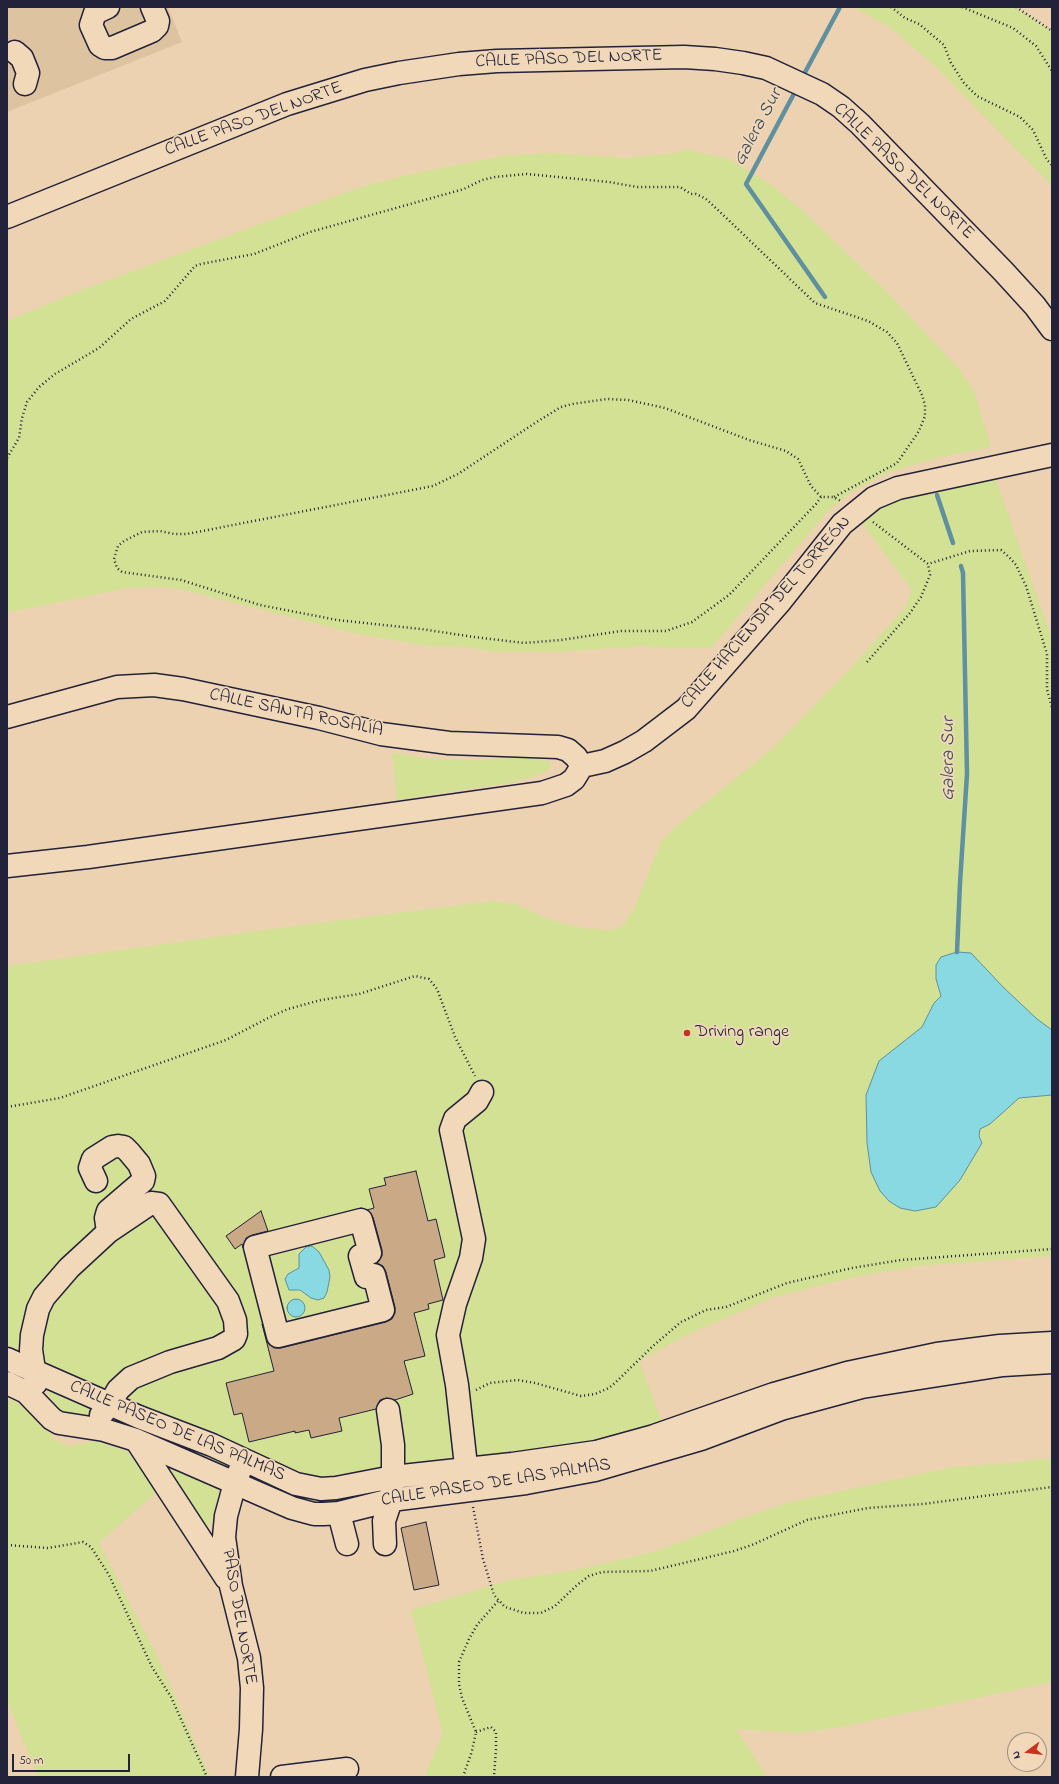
<!DOCTYPE html>
<html>
<head>
<meta charset="utf-8">
<style>
  body { margin:0 }
  #map { position:relative; width:1059px; height:1784px; overflow:hidden; background:#ecd2b0; font-family:"Indie Flower",sans-serif }
  canvas { display:block }
  .frame { position:absolute; inset:0; border:8px solid #22223b; pointer-events:none }
  .north { position:absolute; left:1007px; top:1732px; width:40px; height:40px; box-sizing:border-box; background:#f0d8b8; border:1px solid #9e8f86; border-radius:50%; rotate:255deg; font-size:11px; font-weight:700; line-height:16px; text-align:center; color:#22223b }
  .north::after { content:''; display:block; margin:auto; width:14px; height:18px; background:#c8321e; clip-path:polygon(50% 0,100% 100%,50% 72%,0 100%) }
  .scale { position:absolute; left:12px; top:1754px; width:118px; height:18px; box-sizing:border-box; border:2px solid #22223b; border-top:0; padding-left:5px; font-size:12px; line-height:14px; white-space:nowrap; color:#22223b; -webkit-text-stroke:3px #f0d8b8; paint-order:stroke }
</style>
</head>
<body>
<div id="map">
<canvas width="1059" height="1784"></canvas>
<div class="frame"></div>
<div class="north">N</div>
<div class="scale">50 m</div>
</div>
<script>
const ctx = document.querySelector('canvas').getContext('2d');
ctx.lineJoin = 'round';
function fill(path, color) { ctx.fillStyle = color; ctx.fill(path, 'evenodd'); }
const poly = rows => new Path2D(rows.map(r => 'M' + r).join(''));
function stroke(path, color, width, dash) { ctx.strokeStyle = color; ctx.lineWidth = width; ctx.lineCap = dash ? 'butt' : 'round'; ctx.setLineDash(dash || []); ctx.stroke(path); }
function drawText(font, color, halo, rows, align = 'center') {
  ctx.font = font + ' "Indie Flower",sans-serif'; ctx.lineWidth = 3.5; ctx.setLineDash([]); ctx.textBaseline = 'middle'; ctx.strokeStyle = halo; ctx.fillStyle = color; for (const [text, x, y, turn = 0] of rows) {
    ctx.save(); ctx.translate(x, y); ctx.rotate((+turn || 0) * Math.PI / 180); ctx.textAlign = isNaN(turn) ? turn : align; if (halo) ctx.strokeText(text, 0, 0); ctx.fillText(text, 0, 0); ctx.restore();
  }
}
fill(poly([
  [7,7,168,7,182,42,7,112]
]), '#dec3a1');
fill(poly([
  [854,7,1016,7,1052,31,1052,186,935,66,892,29],
  [688,150,727,158,769,183,802,210,888,293,959,369,975,393,991,447,932,459,885,474,853,491,828,511,711,648,665,648,644,646,560,652,495,652,464,647,428,646,353,633,188,591,165,587,127,588,7,613,7,321,84,289,360,187,411,174,503,156,548,153,627,158,668,154],
  [995,477,1052,639,1052,1256,918,1266,855,1277,774,1297,689,1334,639,1361,662,1422,604,1441,506,1458,478,1456,454,1457,315,1478,70,1375,7,1345,7,966,271,929,492,901,516,904,548,919,581,928,612,930,625,924,636,904,661,842,672,830,773,748,851,668,904,609,912,590,861,522,875,510,897,499],
  [392,753,424,758,473,760,534,757,551,762,551,767,545,772,515,782,397,800],
  [49,1382,95,1409,90,1413,69,1418,57,1409,49,1396,48,1389],
  [7,1398,22,1405,42,1421,55,1440,69,1446,95,1441,127,1451,158,1491,99,1543,161,1664,210,1777,38,1777,7,1701],
  [116,1419,223,1461,228,1468,226,1470,115,1423],
  [1052,1458,1052,1682,846,1726,800,1733,736,1729,767,1777,425,1777,426,1772,443,1734,411,1610,509,1580,575,1570,656,1551,745,1517,790,1502,952,1467,1000,1464],
  [175,1469,218,1485,219,1494,210,1525,206,1529,169,1472],
  [259,1476,305,1498,316,1500,329,1499,384,1487,383,1493,323,1510,255,1481,256,1478]
]), '#d3e195');
const water = poly([
  [957,952,971,953,1004,988,1037,1019,1052,1030,1052,1095,1019,1098,990,1124,980,1129,979,1136,982,1143,960,1180,936,1207,915,1211,900,1208,889,1201,880,1191,871,1172,867,1143,866,1095,879,1061,922,1027,934,1003,941,996,936,979,936,965,941,957,957,952],
  [312,1246,319,1252,329,1270,330,1277,327,1292,324,1298,318,1300,311,1298,300,1290,289,1290,285,1279,288,1274,299,1268,299,1254,306,1247,312,1246],
  '287 1308a9 9 0 1 1 18 0a9 9 0 1 1-18 0Z'
]);
fill(water, '#88d9e1');
stroke(water, '#5f909f', 1);
stroke(poly([
  [802,78,840,7],
  [797,88,746,184,825,297],
  [937,495,953,543],
  [957,952,960,883,967,774,963,573,961,566]
]), '#5f909f', 4.5);
const building = poly([
  [416,1171,428,1221,436,1219,445,1257,434,1260,443,1300,428,1304,429,1309,414,1313,425,1356,404,1361,413,1394,395,1400,386,1398,380,1400,376,1409,339,1418,342,1431,311,1438,309,1430,295,1433,295,1431,249,1442,242,1413,234,1415,226,1383,274,1371,262,1324,269,1344,274,1348,281,1348,386,1322,392,1319,395,1313,395,1307,386,1272,383,1266,377,1263,382,1256,382,1250,373,1217,367,1210,374,1208,369,1189,386,1185,384,1178,416,1171],
  [261,1211,268,1231,252,1235,246,1238,243,1248,242,1244,235,1249,226,1236,261,1211],
  [426,1522,439,1585,414,1590,401,1528,426,1522]
]);
fill(building, '#caaa86');
stroke(building, '#22223b', 1);
const minor = poly([
  [108,7,95,13,91,25,100,45,105,48,112,48,152,31,157,26,158,21,152,7],
  [15,52,22,58,28,73,25,84],
  [7,217,287,104,365,80,399,73,459,64,497,61,684,57,715,59,743,63,766,68,822,94,841,107,860,124,1003,271,1035,306,1052,329],
  [7,717,117,687,154,685,183,689,319,718,381,734,449,743,558,747,568,750,576,757,582,766],
  [582,766,605,761,625,752,644,741,686,709,780,602,842,524,874,498,898,488,1052,455],
  [7,866,88,857,542,793,566,785,574,779,582,766],
  [96,1181,90,1168,93,1159,112,1147,118,1146,124,1147,129,1152,139,1164,144,1176,143,1181,108,1211,106,1218,108,1232],
  [361,1220,370,1253,360,1256,366,1277,374,1275,383,1310,278,1336,255,1247,361,1220],
  [7,1359,139,1417,212,1445,296,1484,321,1489,336,1488,393,1477,512,1464,596,1452,654,1436,774,1394,847,1373,937,1354,1000,1346,1052,1343],
  [7,1383,26,1392,52,1419,59,1423,104,1430,136,1440,292,1508,314,1514,324,1514,339,1513,391,1500,526,1483,595,1470,701,1439,781,1409,862,1387,1003,1365,1052,1362],
  [36,1383,31,1350,32,1335,38,1309,44,1297,69,1268,108,1232,151,1203,159,1204,228,1301,235,1320,236,1334,234,1339,218,1348,170,1362,131,1378,118,1390,110,1404,101,1415],
  [136,1440,226,1578],
  [240,1470,235,1483,226,1516,224,1537,231,1586,249,1658,252,1688,251,1729,247,1777],
  [468,1484,457,1385,448,1335,455,1304,471,1258,474,1239,451,1130,455,1119,477,1101,482,1092],
  [339,1513,347,1544],
  [385,1544,384,1521,391,1500,393,1477,393,1445,388,1410],
  [282,1777,347,1769]
]);
stroke(minor, '#22223b', 25);
stroke(poly([
  [891,7,905,18,919,24,944,45,951,63,964,83,977,96,1020,117,1033,130,1047,160,1052,165],
  [962,7,1013,28,1036,46,1052,71],
  [1016,7,1052,31],
  [7,458,19,438,22,418,27,402,39,387,55,374,99,348,131,319,165,301,195,266,201,264,254,254,310,232,464,189,482,180,495,177,527,174,609,182,637,187,680,187,691,194,696,194,706,199,719,211,815,303,868,321,887,332,897,343,922,395,925,405,925,416,919,431,897,463,834,497],
  [821,497,816,504,729,595,692,622,666,631,621,631,561,640,524,643,474,637,421,629,337,620,260,605,181,580,122,572,117,568,114,559,118,546,124,541,142,532,160,531,174,534,187,534,433,486,458,474,535,423,561,407,572,404,607,399,628,400,665,408,749,440,786,451,798,459,811,486,821,497,833,497,841,501],
  [873,522,928,564,970,551,1001,550,1009,557,1016,565,1026,586,1047,654,1047,689,1052,708],
  [867,662,910,613,921,597,930,575,928,564],
  [7,1107,60,1098,226,1040,270,1017,288,1009,321,1000,359,994,415,976,429,979,437,989,455,1037,475,1076],
  [476,1390,490,1383,518,1380,535,1383,581,1396,595,1394,609,1388,616,1382,653,1346,681,1322,706,1310,726,1307,787,1283,852,1268,901,1260,1052,1249],
  [473,1507,483,1559,494,1595,505,1607,524,1613,541,1613,555,1606,577,1585,589,1576,602,1572,650,1571,734,1551,752,1545,807,1520,868,1508,923,1504,1052,1487],
  [7,1545,48,1548,83,1542,91,1547,109,1575,152,1667,171,1697,207,1777],
  [476,1732,491,1727,496,1732,496,1749,494,1777],
  [463,1777,472,1751,476,1732,462,1698,459,1684,459,1662,469,1639,477,1625,498,1601]
]), '#22223b', 2.5, [1, 3]);
stroke(minor, '#f0d8b8', 22);
for (const [x, y, r, color] of [
  [687,1033,4,"#c8321e"]
]) { const dot = new Path2D(); dot.arc(x, y, r, 0, 2 * Math.PI); ctx.fillStyle = color; ctx.fill(dot); stroke(dot, '#f0d8b8', 1.5); }
drawText('18px', '#22223b', '#f0d8b8', [
  ["CALLE PASO DEL NORTE",569,60,-2],
  ["CALLE PASO DEL NORTE",254,120,-20],
  ["CALLE PASO DEL NORTE",903,172,44],
  ["CALLE HACIENDA DEL TORREÓN",767,613,-49],
  ["CALLE SANTA ROSALÍA",296,714,12],
  ["CALLE PASEO DE LAS PALMAS",177,1432,23],
  ["CALLE PASEO DE LAS PALMAS",496,1484,-9],
  ["PASO DEL NORTE",238,1617,80]
]);
drawText('18px', '#22223b', '#f0d8b8', [
  ["Driving range",695,1033]
], 'left');
drawText('italic 19px', '#36475c', '#f0d8b8', [
  ["Galera Sur",759,128,-62],
  ["Galera Sur",950,759,-90]
]);
</script>
</body>
</html>
